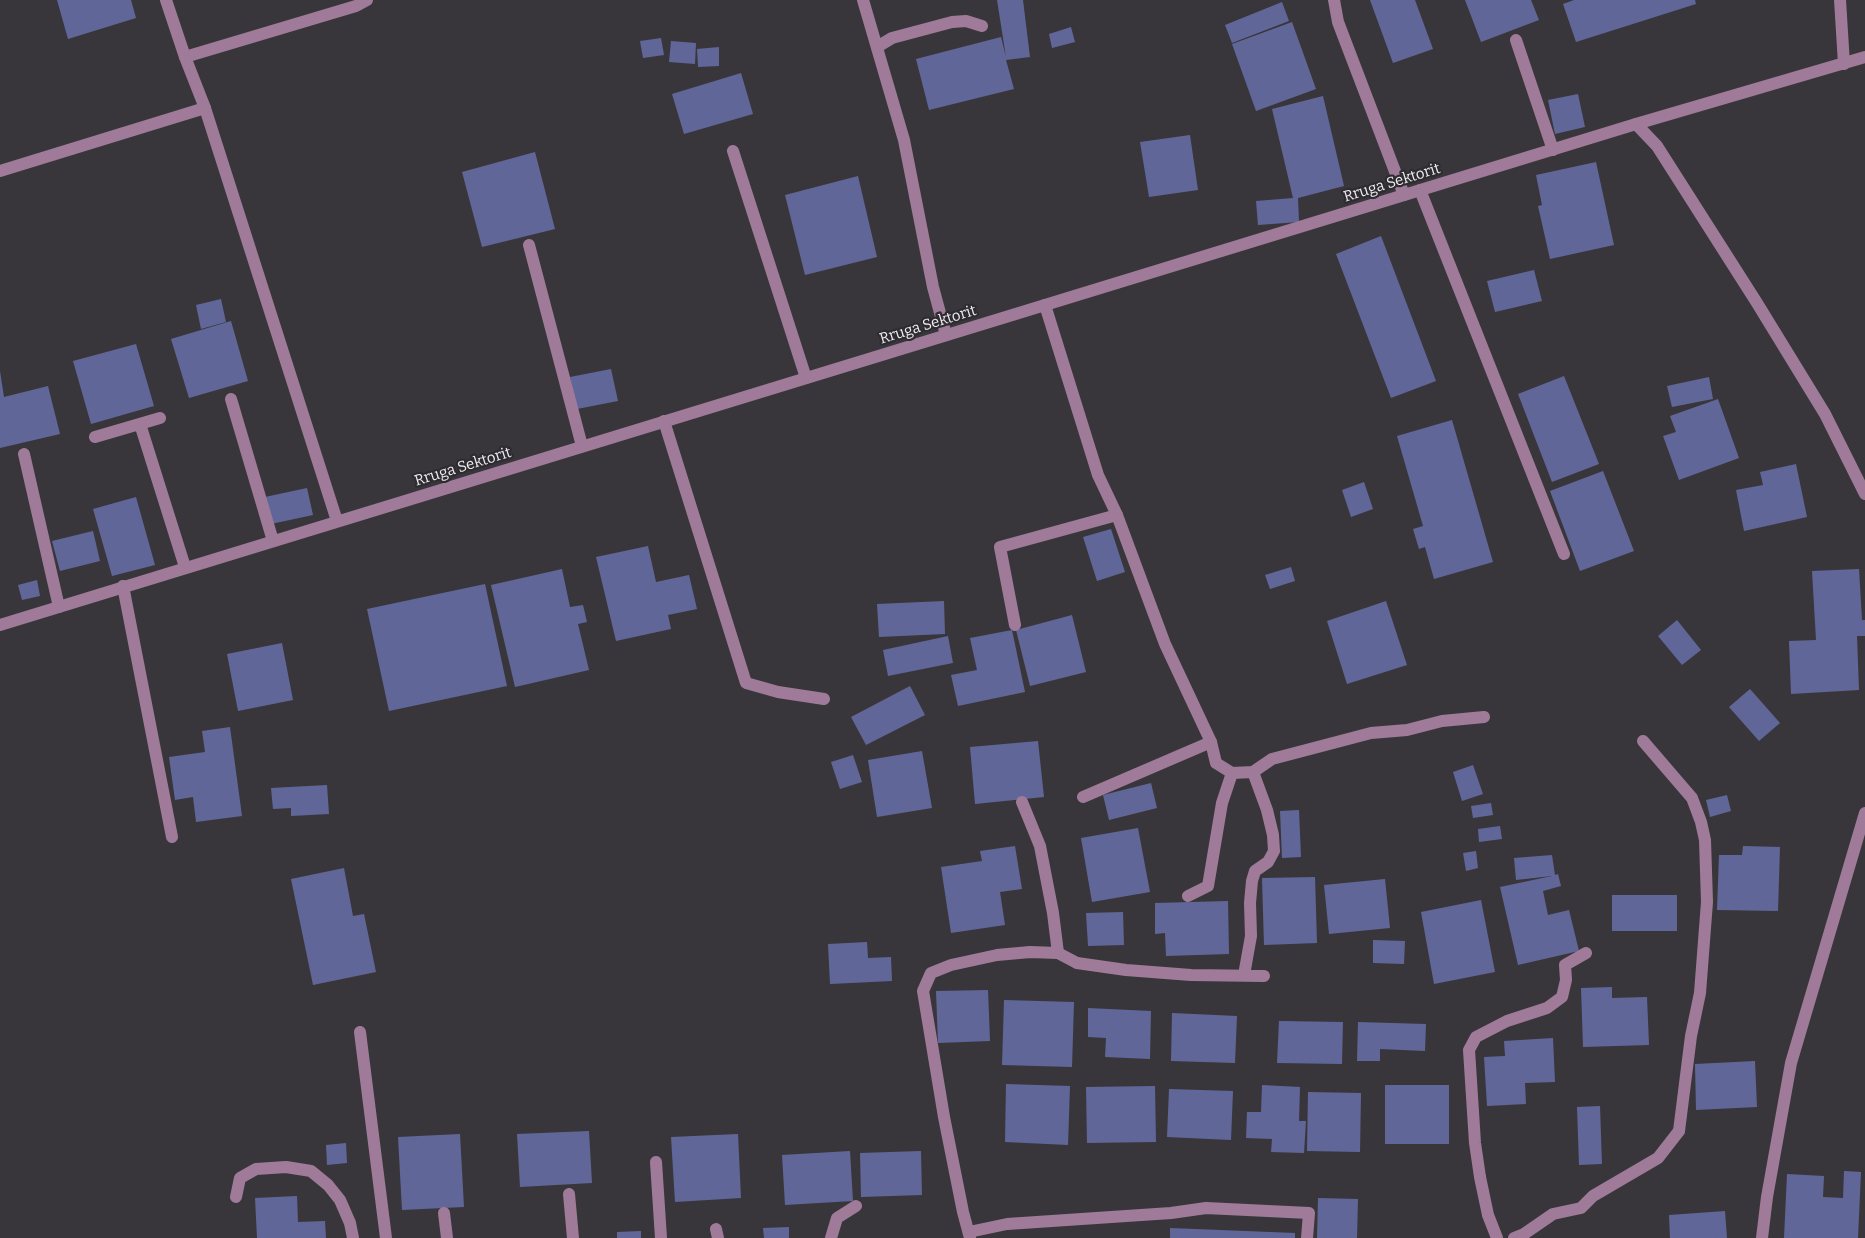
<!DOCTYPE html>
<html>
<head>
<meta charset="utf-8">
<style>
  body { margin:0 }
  canvas { display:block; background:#38363b }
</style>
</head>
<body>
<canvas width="1865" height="1238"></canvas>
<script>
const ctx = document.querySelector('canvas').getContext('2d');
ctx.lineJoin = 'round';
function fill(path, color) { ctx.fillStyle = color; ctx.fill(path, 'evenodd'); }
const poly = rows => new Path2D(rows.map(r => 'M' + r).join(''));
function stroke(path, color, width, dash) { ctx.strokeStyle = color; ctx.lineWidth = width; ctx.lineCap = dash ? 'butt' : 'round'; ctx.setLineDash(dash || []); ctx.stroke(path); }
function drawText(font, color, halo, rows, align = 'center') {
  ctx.font = font + ' Bitter,serif'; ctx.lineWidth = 4.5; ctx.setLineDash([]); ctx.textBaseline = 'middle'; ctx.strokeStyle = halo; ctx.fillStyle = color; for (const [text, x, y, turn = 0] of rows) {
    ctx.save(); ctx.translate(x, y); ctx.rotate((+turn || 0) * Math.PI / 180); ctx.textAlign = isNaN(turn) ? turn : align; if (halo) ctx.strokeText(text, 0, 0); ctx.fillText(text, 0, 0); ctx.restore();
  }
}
fill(poly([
  [57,0,131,0,136,18,68,39],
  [997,0,1023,0,1030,57,1006,60,1014,89,929,110,916,59,1001,37,1006,57],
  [1370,0,1415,0,1433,49,1393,63],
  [1465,0,1531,0,1539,20,1481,42],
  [1574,0,1695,0,1696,4,1576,42,1563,4],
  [1282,2,1289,21,1232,43,1225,25],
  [1292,22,1316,89,1256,111,1232,44],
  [1071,27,1075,42,1052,48,1049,34],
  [661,38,664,55,643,58,640,41],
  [671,41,696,43,695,64,669,62],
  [719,47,719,66,698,67,697,49],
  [741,73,753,114,684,134,672,94],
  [1578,94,1585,127,1555,134,1548,100],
  [1323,96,1344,186,1298,198,1299,222,1258,225,1256,201,1293,198,1272,109],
  [1190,135,1198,190,1149,197,1140,142],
  [535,152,555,229,482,247,462,172],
  [1596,162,1614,245,1550,259,1538,206,1542,205,1536,175],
  [858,176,877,257,805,275,785,195],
  [1381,236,1436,381,1391,398,1336,254],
  [1534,270,1542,301,1495,312,1487,281],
  [221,299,226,322,201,329,196,305],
  [231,321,248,381,189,398,171,339],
  [136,344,154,406,91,424,73,361],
  [611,369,618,401,577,409,570,377],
  [0,371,4,397,48,386,60,434,0,448],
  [1564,376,1599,464,1552,482,1518,394],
  [1709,377,1713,399,1672,407,1667,386],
  [1718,399,1739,458,1679,480,1663,436,1676,432,1670,416],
  [1452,420,1493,562,1434,579,1425,547,1419,549,1413,529,1423,526,1397,436],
  [1796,464,1807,517,1744,531,1736,490,1763,485,1760,472],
  [1603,471,1634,551,1580,571,1550,491],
  [1364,482,1373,509,1351,517,1342,490],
  [307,488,313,515,271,524,265,497],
  [136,497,155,565,112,576,93,509],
  [1111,529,1125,572,1097,581,1083,537],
  [93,531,100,561,60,571,52,541],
  [648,546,656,582,689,575,697,609,668,615,671,629,616,641,596,557],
  [1291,567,1295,581,1270,589,1265,575],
  [562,569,570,607,583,605,587,622,578,624,589,670,515,687,491,585],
  [1859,569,1862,620,1865,620,1865,636,1857,636,1859,690,1791,694,1789,641,1816,640,1812,571],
  [37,580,40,596,22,600,18,585],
  [485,584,507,686,389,711,367,609],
  [944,601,945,634,879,637,877,604],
  [1386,601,1407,665,1347,684,1327,621],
  [1072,615,1086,672,1030,686,1016,630],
  [1677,620,1701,650,1682,665,1658,636],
  [1012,630,1025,692,958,706,951,675,977,670,970,638],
  [948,636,953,663,888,676,883,650],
  [282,643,293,700,238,711,227,654],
  [910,686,925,715,866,745,851,717],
  [1750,689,1780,723,1759,741,1729,707],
  [230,727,242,816,196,822,193,797,175,800,169,757,205,752,202,731],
  [1038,741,1044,797,975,804,970,747],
  [922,751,932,808,877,817,868,760],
  [853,755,862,782,840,789,831,762],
  [1473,765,1483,794,1462,801,1453,772],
  [1151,783,1157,808,1109,820,1103,795],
  [327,785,329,814,291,816,291,808,273,809,271,788],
  [1727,795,1731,811,1710,817,1706,800],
  [1491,803,1493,815,1473,818,1471,806],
  [1299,810,1301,857,1282,858,1280,811],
  [1500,826,1502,839,1479,842,1478,829],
  [1138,828,1150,892,1092,902,1081,838],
  [1015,846,1022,889,1000,892,1005,925,951,933,941,867,982,861,980,851],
  [1743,846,1780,847,1778,911,1717,910,1719,855,1742,855],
  [1476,851,1478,868,1466,871,1463,853],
  [1552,855,1555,875,1558,874,1561,886,1543,891,1548,915,1569,910,1579,951,1518,965,1500,887,1552,876,1516,880,1514,858],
  [344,868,353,916,364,914,376,972,313,985,291,879],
  [1315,877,1317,943,1264,945,1262,878],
  [1385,879,1390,928,1329,934,1324,885],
  [1612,895,1677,895,1677,931,1612,931],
  [1481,900,1495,972,1434,984,1421,912],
  [1228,901,1229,954,1166,956,1165,933,1155,934,1155,903],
  [1123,912,1124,945,1088,946,1086,913],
  [1373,940,1405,941,1404,964,1373,963],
  [867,942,868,958,891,957,892,981,830,984,828,944],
  [1612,987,1612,998,1647,997,1649,1045,1583,1047,1581,988],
  [988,990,990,1041,938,1043,936,991],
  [1004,1000,1074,1002,1072,1067,1002,1065],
  [1088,1008,1151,1011,1150,1059,1105,1057,1106,1038,1088,1037],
  [1172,1013,1237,1016,1235,1063,1171,1061],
  [1279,1021,1343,1022,1342,1064,1277,1063],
  [1358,1022,1426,1024,1425,1051,1380,1049,1380,1061,1357,1061],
  [1553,1038,1555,1082,1525,1083,1526,1104,1487,1106,1484,1057,1505,1056,1504,1041],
  [1755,1061,1757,1107,1696,1110,1695,1064],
  [1006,1084,1070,1086,1068,1145,1005,1142],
  [1262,1085,1300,1087,1299,1121,1306,1121,1304,1153,1271,1152,1272,1139,1246,1138,1247,1112,1261,1112],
  [1385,1085,1449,1085,1449,1144,1385,1144],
  [1155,1086,1156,1142,1087,1143,1086,1087],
  [1169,1089,1233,1091,1231,1140,1167,1137],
  [1308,1092,1361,1093,1360,1152,1307,1151],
  [1600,1106,1602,1164,1579,1165,1577,1107],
  [589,1131,592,1183,520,1187,517,1134],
  [460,1134,464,1207,402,1210,398,1137],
  [738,1134,741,1198,675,1202,671,1137],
  [346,1143,347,1163,327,1165,326,1145],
  [850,1151,853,1201,785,1205,782,1155],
  [921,1151,922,1195,861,1197,860,1153],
  [1844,1171,1861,1172,1858,1238,1784,1238,1787,1174,1824,1176,1823,1197,1843,1198],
  [297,1196,298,1222,325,1221,326,1238,257,1238,255,1198],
  [1318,1198,1358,1199,1357,1238,1317,1238],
  [1725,1211,1727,1238,1670,1238,1669,1215],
  [789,1227,789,1238,764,1238,763,1228],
  [1170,1228,1295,1233,1295,1238,1170,1238],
  [641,1231,641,1238,617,1238,617,1232]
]), '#616698');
stroke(poly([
  [1840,0,1844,64],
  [1516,40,1553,150],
  [877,47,892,38,952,22,966,21,982,26],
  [185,57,356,6,367,0],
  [733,151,806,378],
  [0,171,205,108],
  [529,245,582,446],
  [231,399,273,541],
  [664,421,746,683,778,692,824,699],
  [140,424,185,567],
  [95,437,160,418],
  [24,454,59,607],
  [123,586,172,837],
  [1015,625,1000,547,1117,515],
  [1643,741,1692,798,1701,822,1705,840,1707,902,1700,993,1691,1036,1679,1131],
  [1083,797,1211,742],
  [1022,802,1040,846,1053,913,1058,953],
  [1188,896,1208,886,1222,803,1232,773],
  [1077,963,1126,970,1191,975,1264,976],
  [1244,975,1251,936,1250,903,1252,881,1255,871,1268,862,1274,851,1273,835,1267,810,1253,772],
  [360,1032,386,1238],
  [656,1162,661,1238],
  [569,1194,573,1238],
  [236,1197,240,1178,256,1169,286,1167,311,1171,328,1185,340,1200,350,1223,353,1238],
  [444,1213,447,1238],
  [716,1229,718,1238],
  [969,1232,1007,1224,1171,1213,1206,1208,1309,1213,1307,1238],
  [831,1238,837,1218,856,1206]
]), '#9f7b99', 12);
stroke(poly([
  [166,0,185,57,205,108,337,521],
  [863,0,904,140,933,287,946,335],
  [1334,0,1338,22,1404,195],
  [1636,124,1657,146,1757,303,1825,414,1865,494],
  [1420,190,1564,554],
  [1045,305,1098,475,1117,515,1165,644,1211,742,1216,763,1232,773,1253,772,1272,759,1371,733,1407,730,1442,721,1484,717],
  [970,1238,963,1212,944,1117,923,991,931,973,951,965,997,955,1030,952,1058,953,1077,963],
  [1497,1238,1488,1215,1480,1177,1475,1143,1469,1050,1476,1037,1507,1021,1547,1008,1562,997,1566,980,1565,965,1586,953],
  [1514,1238,1524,1234,1553,1214,1581,1208,1593,1196,1658,1158,1679,1131],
  [1762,1238,1767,1197,1791,1063,1865,813]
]), '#9f7b99', 12);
stroke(poly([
  [0,625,1636,124,1865,57]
]), '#9f7b99', 12);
drawText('15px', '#eeecf0', '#2e2c31', [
  ["Rruga Sektorit",1392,183,-17],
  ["Rruga Sektorit",928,325,-17],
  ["Rruga Sektorit",463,467,-17]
]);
</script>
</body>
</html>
